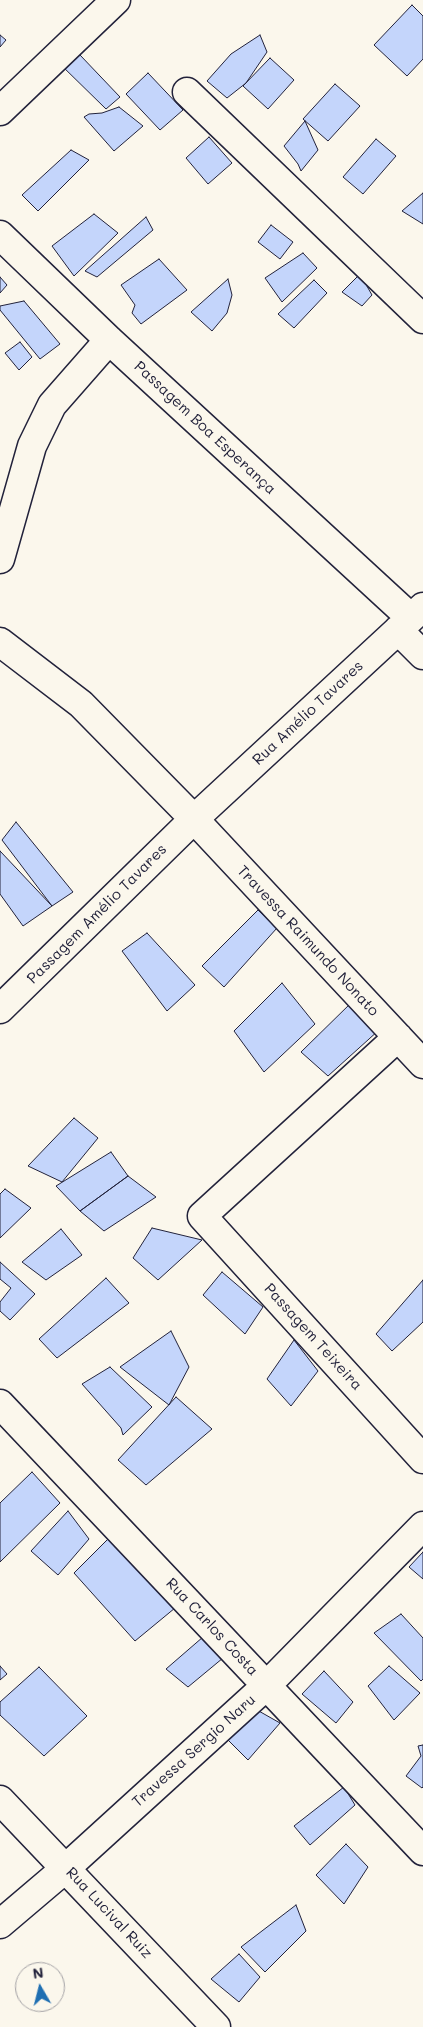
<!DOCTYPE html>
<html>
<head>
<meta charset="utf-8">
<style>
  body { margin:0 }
  #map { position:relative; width:423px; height:2027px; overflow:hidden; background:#fbf7ec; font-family:Mali,sans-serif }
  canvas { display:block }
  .north { position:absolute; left:15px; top:1962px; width:50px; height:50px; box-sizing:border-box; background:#fbf7ec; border:1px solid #a4a2a5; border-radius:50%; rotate:352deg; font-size:14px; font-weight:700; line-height:20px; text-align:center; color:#22223b }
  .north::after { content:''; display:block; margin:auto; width:18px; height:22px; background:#1f6fb2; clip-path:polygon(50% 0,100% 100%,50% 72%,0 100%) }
</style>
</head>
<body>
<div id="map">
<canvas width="423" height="2027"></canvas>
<div class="north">N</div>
</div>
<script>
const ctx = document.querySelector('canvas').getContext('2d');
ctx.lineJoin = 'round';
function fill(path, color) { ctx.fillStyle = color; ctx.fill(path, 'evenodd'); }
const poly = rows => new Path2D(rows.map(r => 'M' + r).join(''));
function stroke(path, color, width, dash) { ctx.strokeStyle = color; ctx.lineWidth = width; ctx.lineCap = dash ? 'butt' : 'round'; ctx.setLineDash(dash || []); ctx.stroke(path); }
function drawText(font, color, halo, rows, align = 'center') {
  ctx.font = font + ' Mali,sans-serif'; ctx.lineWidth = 4.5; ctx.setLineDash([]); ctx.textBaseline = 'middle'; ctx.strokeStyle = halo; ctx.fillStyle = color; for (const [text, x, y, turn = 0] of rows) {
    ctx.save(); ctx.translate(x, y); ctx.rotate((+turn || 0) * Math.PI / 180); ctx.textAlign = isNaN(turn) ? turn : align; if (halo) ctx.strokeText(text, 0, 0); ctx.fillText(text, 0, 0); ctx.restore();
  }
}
const building = poly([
  [412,5,423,16,423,59,407,76,374,45,412,5],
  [0,35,6,40,0,47,0,35],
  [260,35,267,52,246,83,227,98,207,81,231,54,260,35],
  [80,55,120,97,106,109,59,63,80,55],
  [270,58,294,80,268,109,243,86,270,58],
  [148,73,183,110,160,130,126,94,148,73],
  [335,84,360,106,328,141,303,119,335,84],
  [119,107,143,126,114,151,84,117,89,114,102,113,119,107],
  [305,121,318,150,301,171,298,164,284,146,305,121],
  [209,137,232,163,208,184,186,158,209,137],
  [376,139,396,156,363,194,343,177,376,139],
  [71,150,89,160,38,211,22,195,71,150],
  [423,193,423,224,402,211,423,193],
  [94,214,118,233,74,276,52,246,94,214],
  [146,217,153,230,97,277,85,271,146,217],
  [271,225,293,242,280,259,258,242,271,225],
  [303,253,317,268,282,302,265,278,303,253],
  [159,259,187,290,141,324,132,313,135,305,121,285,159,259],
  [360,274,372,295,362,306,342,292,360,274],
  [0,277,7,285,0,293,0,277],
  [228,279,232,295,227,313,212,331,191,312,228,279],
  [314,280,327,293,294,328,278,314,314,280],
  [24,301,60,344,40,359,0,310,0,306,24,301],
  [20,342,32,357,19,370,5,353,20,342],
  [16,822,73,892,52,906,2,840,16,822],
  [0,851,52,906,23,926,0,894,0,851],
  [258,910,277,928,224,987,202,966,258,910],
  [147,933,195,985,167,1011,122,951,147,933],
  [282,983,315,1024,264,1072,234,1031,282,983],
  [352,1002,379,1030,328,1076,301,1052,352,1002],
  [74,1118,98,1138,62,1182,28,1166,74,1118],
  [111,1152,128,1176,80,1211,56,1186,111,1152],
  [128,1176,156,1197,104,1231,80,1211,128,1176],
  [5,1189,31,1208,0,1238,0,1194,5,1189],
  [152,1228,202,1240,158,1280,133,1258,152,1228],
  [61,1229,82,1255,46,1280,22,1262,61,1229],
  [0,1262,35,1294,10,1320,0,1311,0,1302,11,1288,0,1279,0,1262],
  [222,1272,263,1307,245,1334,203,1295,222,1272],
  [106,1278,129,1303,57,1358,39,1339,106,1278],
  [423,1280,423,1322,392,1351,376,1334,423,1280],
  [171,1331,189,1367,169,1405,120,1367,171,1331],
  [294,1340,318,1371,291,1406,267,1379,294,1340],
  [110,1367,152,1407,123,1435,121,1428,82,1384,110,1367],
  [176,1397,212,1429,146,1485,118,1460,176,1397],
  [32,1472,60,1503,0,1562,0,1503,32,1472],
  [68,1511,89,1539,58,1575,31,1551,68,1511],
  [118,1529,175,1608,135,1641,74,1573,118,1529],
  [423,1552,423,1579,409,1567,423,1552],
  [401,1614,423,1638,423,1679,421,1681,374,1633,401,1614],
  [203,1637,223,1658,188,1687,166,1669,203,1637],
  [0,1666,7,1674,0,1680,0,1666],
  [389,1666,420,1693,394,1720,368,1686,389,1666],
  [39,1667,87,1716,44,1756,0,1715,0,1702,39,1667],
  [324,1671,353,1702,336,1723,302,1694,324,1671],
  [257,1710,280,1723,248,1760,225,1737,257,1710],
  [423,1745,423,1787,422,1788,406,1776,421,1756,418,1746,423,1745],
  [344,1787,355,1805,310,1845,294,1826,344,1787],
  [346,1844,368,1867,344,1904,316,1875,346,1844],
  [296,1905,306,1931,265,1972,241,1947,296,1905],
  [239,1954,260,1977,239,2002,211,1979,239,1954]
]);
fill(building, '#c4d5fb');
stroke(building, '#22223b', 1);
const minor = poly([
  [187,92,423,319],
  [0,111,116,0],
  [0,235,109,340,411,618],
  [0,559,32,446,52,405,109,340],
  [398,630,423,655],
  [0,642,81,704,194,819,423,1064],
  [0,1009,194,819,423,607],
  [398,1037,202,1216,423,1459],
  [0,1404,423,1851],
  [0,1800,216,2027],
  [0,1924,66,1868,267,1685,423,1526]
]);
stroke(minor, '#22223b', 31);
stroke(minor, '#fbf7ec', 28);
drawText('15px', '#22223b', '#fbf7ec', [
  ["Passagem Boa Esperança",205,428,43],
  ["Rua Amélio Tavares",308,713,-43],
  ["Passagem Amélio Tavares",97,914,-45],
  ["Travessa Raimundo Nonato",308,941,47],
  ["Passagem Teixeira",313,1337,48],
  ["Rua Carlos Costa",212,1627,47],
  ["Travessa Sergio Naru",194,1751,-42],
  ["Rua Lucival Ruiz",109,1913,47]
]);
</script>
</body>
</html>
